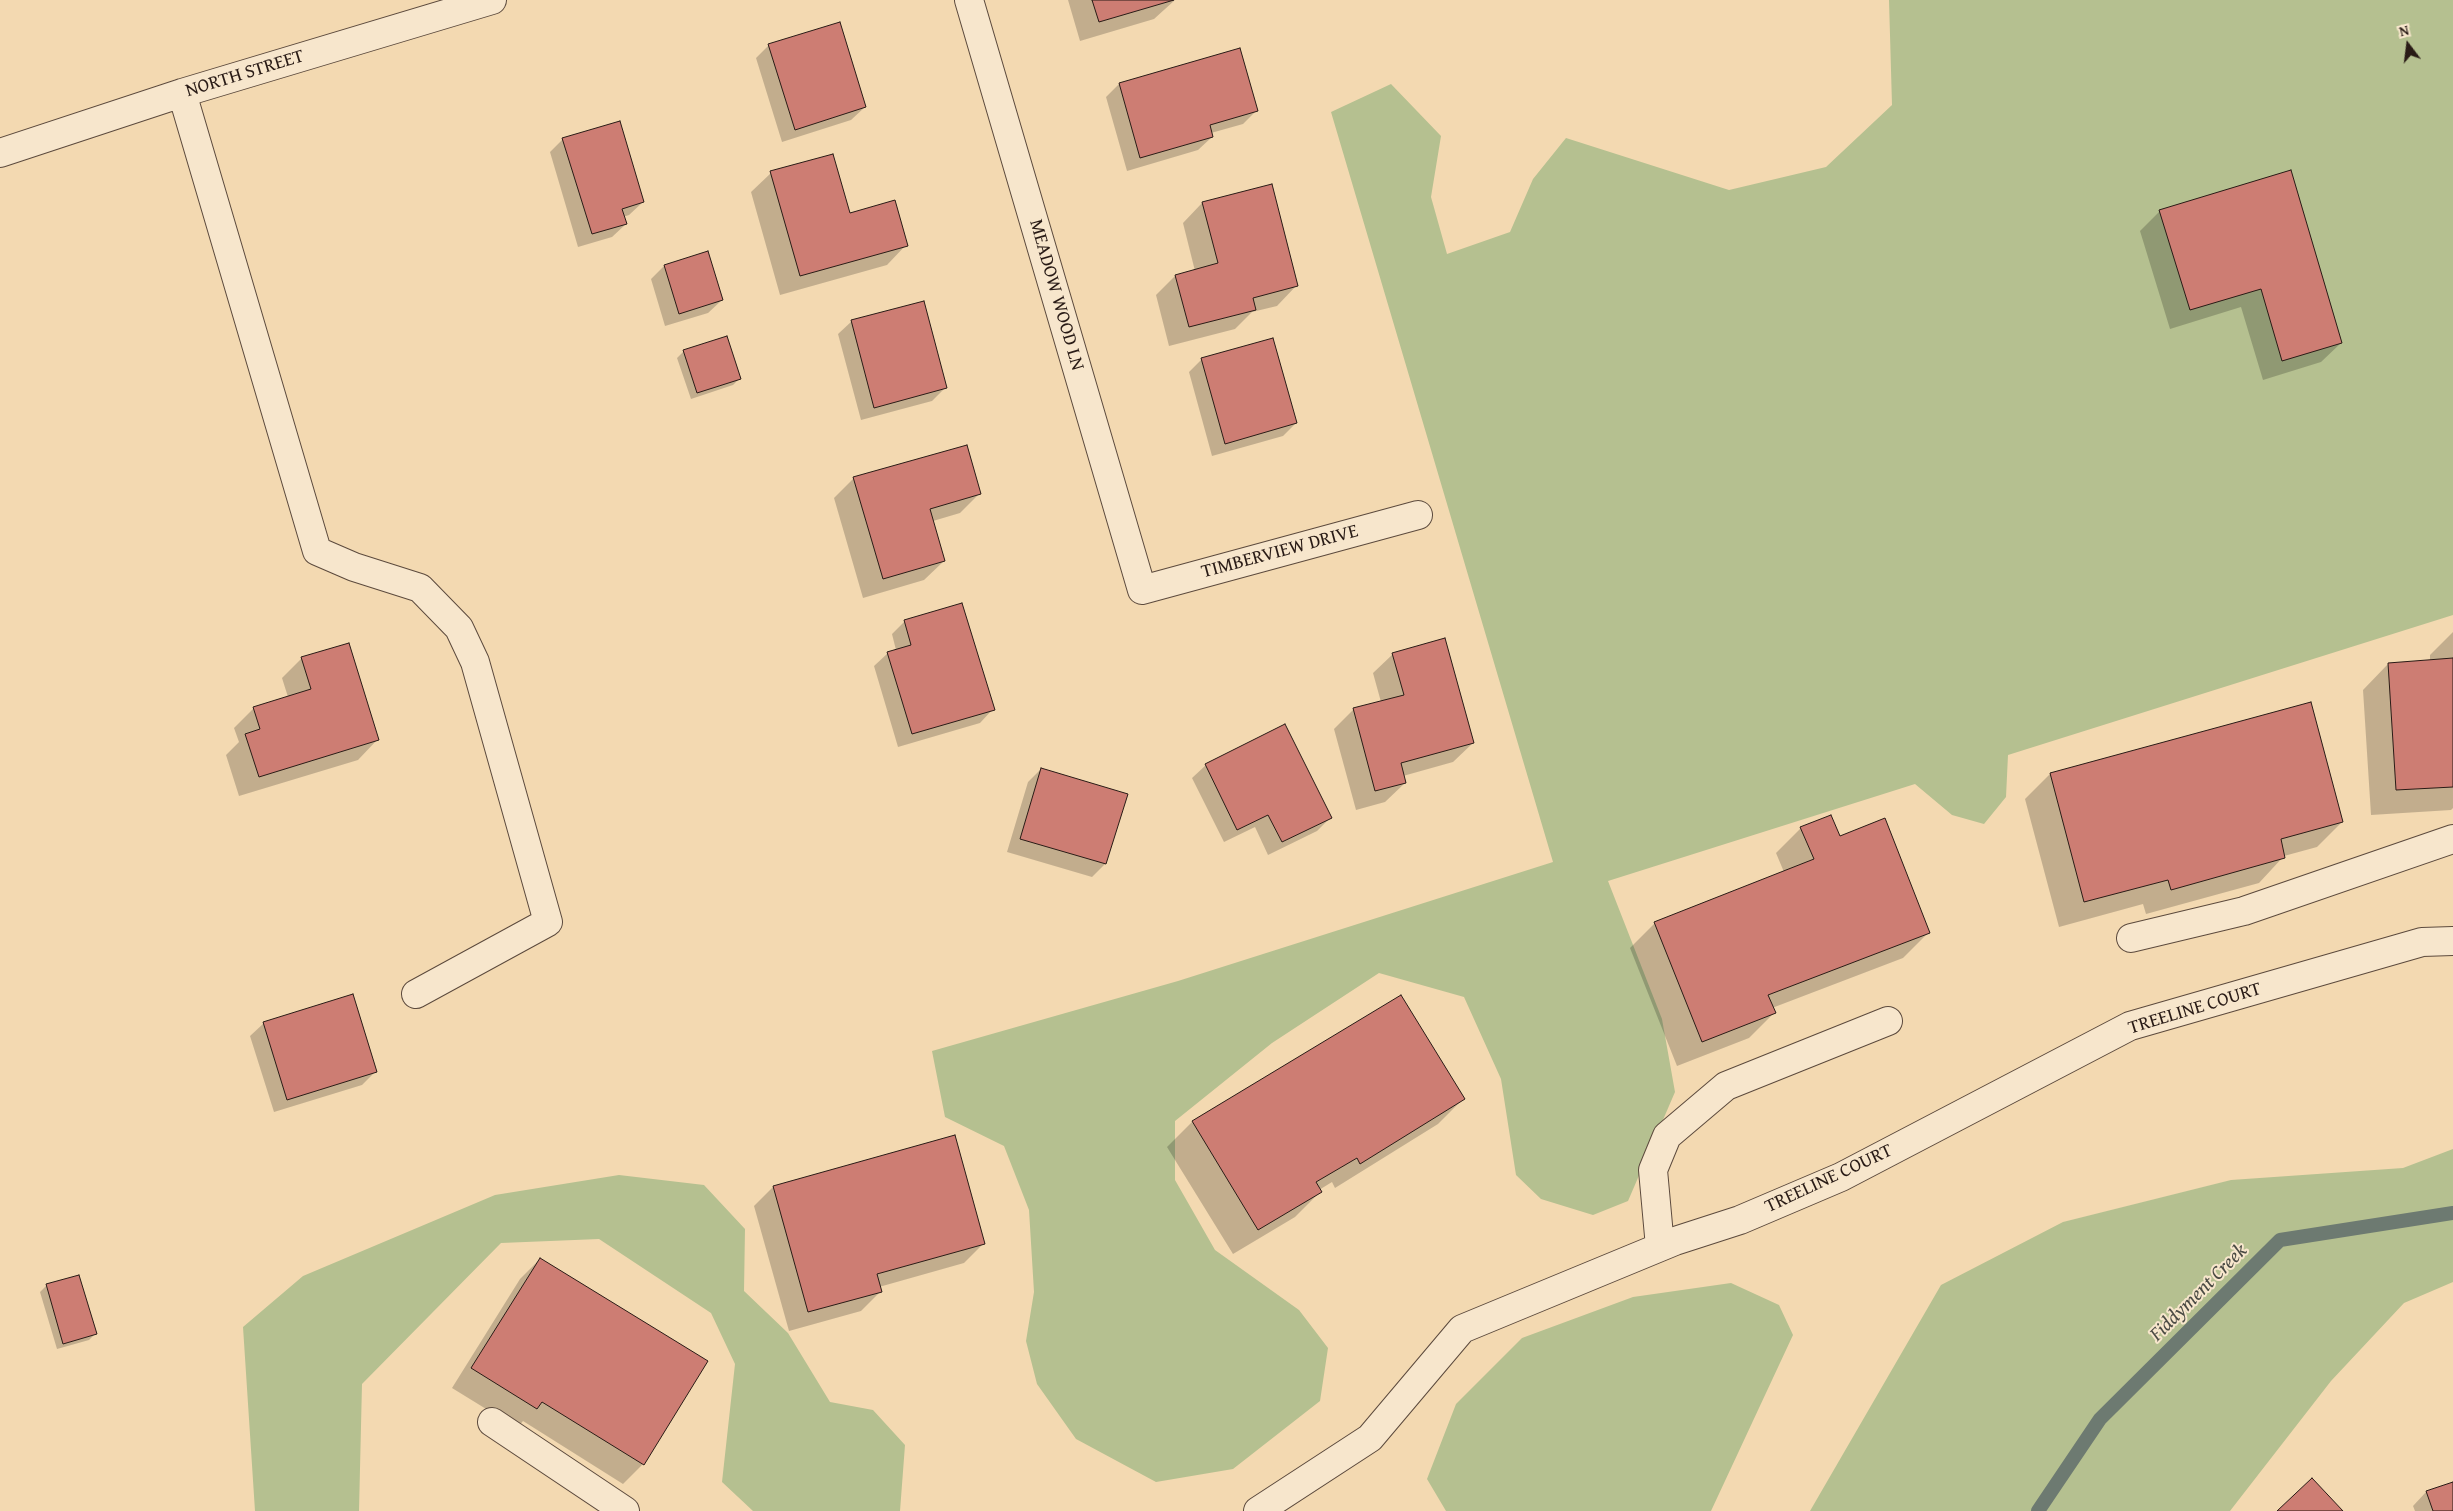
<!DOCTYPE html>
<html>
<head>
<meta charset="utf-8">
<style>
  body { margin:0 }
  #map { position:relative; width:2453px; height:1511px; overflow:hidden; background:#f3d9b1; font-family:"Gentium Book Plus",serif }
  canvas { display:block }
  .north { position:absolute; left:2383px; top:20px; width:50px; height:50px; -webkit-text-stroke:4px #f7e6cc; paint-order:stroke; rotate:345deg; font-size:14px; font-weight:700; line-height:20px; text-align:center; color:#291b16 }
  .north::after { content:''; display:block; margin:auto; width:18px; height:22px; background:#291b16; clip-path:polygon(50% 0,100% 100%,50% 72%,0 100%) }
</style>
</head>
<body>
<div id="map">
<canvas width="2453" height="1511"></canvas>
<div class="north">N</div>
</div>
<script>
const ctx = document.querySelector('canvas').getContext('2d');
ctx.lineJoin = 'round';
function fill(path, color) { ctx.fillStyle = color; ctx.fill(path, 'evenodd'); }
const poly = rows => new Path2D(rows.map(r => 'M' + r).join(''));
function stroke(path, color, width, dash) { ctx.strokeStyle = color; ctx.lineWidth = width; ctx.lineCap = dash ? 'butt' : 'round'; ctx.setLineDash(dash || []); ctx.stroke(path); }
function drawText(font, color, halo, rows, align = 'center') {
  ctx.font = font + ' "Gentium Book Plus",serif'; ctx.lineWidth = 4; ctx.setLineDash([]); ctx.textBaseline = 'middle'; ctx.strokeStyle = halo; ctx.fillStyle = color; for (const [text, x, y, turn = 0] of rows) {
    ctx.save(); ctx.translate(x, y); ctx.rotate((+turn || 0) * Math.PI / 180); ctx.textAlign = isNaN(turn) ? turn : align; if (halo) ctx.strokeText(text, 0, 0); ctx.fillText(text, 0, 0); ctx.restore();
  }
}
fill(poly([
  [1889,0,2453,0,2453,615,2008,755,2006,797,1984,824,1952,815,1915,784,1608,881,1662,1019,1675,1092,1628,1201,1593,1215,1541,1199,1516,1175,1501,1079,1464,997,1379,973,1272,1043,1175,1121,1175,1180,1215,1250,1299,1310,1328,1348,1320,1401,1233,1469,1156,1482,1076,1439,1037,1384,1026,1341,1034,1292,1029,1210,1004,1146,945,1117,932,1051,1178,981,1553,862,1331,112,1391,84,1441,136,1431,197,1447,254,1510,232,1533,179,1566,138,1729,190,1826,167,1892,105],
  [2453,1149,2453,1282,2404,1303,2331,1381,2230,1511,1810,1511,1941,1285,2063,1222,2231,1180,2403,1168],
  [619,1175,704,1185,745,1229,744,1291,788,1333,830,1402,873,1410,905,1445,900,1511,753,1511,722,1482,735,1364,711,1313,599,1239,501,1243,362,1384,359,1511,255,1511,243,1327,303,1276,495,1195],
  [1731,1283,1779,1305,1793,1335,1711,1511,1446,1511,1427,1479,1456,1404,1522,1338,1633,1297]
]), '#b5c090');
fill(poly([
  [1068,0,1175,0,1154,19,1080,41],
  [769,45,865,107,851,120,782,142,756,58],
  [1119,84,1256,111,1243,124,1211,133,1212,137,1198,150,1127,171,1106,97],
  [563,139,643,202,629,215,623,217,626,224,612,237,578,247,550,152],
  [771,173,849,215,906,245,887,265,780,295,751,192],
  [1202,203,1296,286,1277,306,1252,312,1235,329,1169,346,1156,295,1175,276,1195,271,1183,223],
  [2160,211,2341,343,2321,362,2263,380,2241,307,2170,329,2140,231],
  [664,266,722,300,708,313,665,326,651,279],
  [852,321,945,388,932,401,861,420,838,334],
  [684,351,739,379,733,385,691,399,677,358],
  [1202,359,1296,423,1283,436,1212,456,1189,372],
  [854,478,980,493,960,513,933,521,944,561,924,580,863,598,834,498],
  [905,621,993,709,980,723,898,747,874,666,888,653,896,650,892,634],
  [2453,632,2453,808,2451,810,2371,815,2363,690,2388,664,2430,661,2430,655],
  [1393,654,1473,743,1453,762,1403,776,1405,783,1385,802,1356,810,1334,729,1353,710,1381,702,1373,673],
  [302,658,377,740,358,760,239,796,226,755,239,742,234,728,254,708,288,697,282,678],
  [1206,765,1330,818,1317,831,1268,855,1255,827,1224,842,1192,778],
  [1041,769,1105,864,1092,877,1007,852,1028,782],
  [2050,774,2342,822,2317,847,2284,856,2259,883,2146,914,2143,904,2059,927,2025,799],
  [1801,828,1839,837,1929,932,1903,958,1772,1008,1774,1013,1749,1038,1677,1066,1630,948,1655,923,1784,872,1776,853],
  [1400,997,1463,1099,1438,1124,1335,1188,1332,1182,1319,1190,1320,1192,1295,1217,1233,1254,1167,1147,1192,1122],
  [264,1023,375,1072,362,1085,274,1112,250,1036],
  [773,1187,984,1243,964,1263,879,1287,881,1291,861,1311,789,1331,754,1206],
  [540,1259,643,1464,623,1484,523,1421,517,1428,452,1388,520,1279],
  [47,1285,95,1334,89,1340,57,1349,40,1292],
  [2453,1483,2453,1511,2415,1511,2413,1506,2426,1492]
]), '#0003');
stroke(poly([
  [2038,1511,2100,1419,2280,1240,2453,1213]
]), '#6d7a71', 14);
const building = poly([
  [1092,0,1174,0,1099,22,1092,0],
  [840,22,866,107,795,130,768,44,840,22],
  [1240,48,1258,111,1210,125,1213,137,1140,158,1119,83,1240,48],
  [620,121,644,202,622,209,627,224,592,234,562,138,620,121],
  [833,154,850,213,895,200,908,246,800,276,770,171,833,154],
  [2291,170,2342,343,2282,361,2261,289,2190,310,2159,210,2291,170],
  [1272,184,1298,286,1253,298,1256,310,1189,327,1175,275,1218,263,1202,202,1272,184],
  [708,251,723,300,679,314,664,265,708,251],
  [924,301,947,388,874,408,851,320,924,301],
  [727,336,741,379,697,393,683,350,727,336],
  [1273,338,1297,423,1225,444,1201,358,1273,338],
  [967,445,981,494,930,509,945,561,883,579,853,477,967,445],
  [962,603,995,710,912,734,887,652,911,645,904,620,962,603],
  [1445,638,1474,743,1401,763,1406,783,1375,791,1353,708,1404,695,1392,653,1445,638],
  [349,643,379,740,259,777,245,734,260,729,253,707,311,689,301,657,349,643],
  [2453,658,2453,787,2396,790,2388,663,2453,658],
  [2311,702,2343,822,2281,839,2285,858,2171,890,2168,880,2084,902,2050,773,2311,702],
  [1285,724,1332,818,1282,842,1268,815,1237,830,1205,764,1285,724],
  [1041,768,1128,794,1106,864,1020,839,1041,768],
  [1831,815,1840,836,1885,818,1930,933,1768,995,1776,1013,1702,1042,1654,922,1814,859,1800,827,1831,815],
  [353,994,377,1072,287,1100,263,1022,353,994],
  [1401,995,1465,1099,1360,1164,1357,1158,1316,1182,1322,1192,1258,1230,1192,1121,1401,995],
  [955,1135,985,1244,877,1274,882,1292,808,1312,773,1186,955,1135],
  [540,1258,708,1361,644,1465,542,1402,537,1409,471,1368,540,1258],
  [79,1275,97,1334,63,1344,46,1284,79,1275],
  [2312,1478,2343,1511,2277,1511,2312,1478],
  [2453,1482,2453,1511,2433,1511,2426,1491,2453,1482]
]);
fill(building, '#cd7d73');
stroke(building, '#291b16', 1);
const minor = poly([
  [969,0,1142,590,1418,515],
  [182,93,317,551,354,567,420,588,459,628,475,662,548,922,416,994],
  [0,153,182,93,492,0],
  [2131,938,2244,911,2453,839],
  [1660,1247,1653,1170,1667,1136,1726,1086,1888,1021],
  [492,1422,625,1511],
  [1258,1511,1370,1438,1462,1329,1675,1241,1740,1220,1841,1177,2130,1026,2422,942,2453,941]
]);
stroke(minor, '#5c4a3d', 30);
stroke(minor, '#f7e6cc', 28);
drawText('19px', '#291b16', '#f7e6cc', [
  ["NORTH STREET",245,74,-17],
  ["MEADOW WOOD LN",1056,295,74],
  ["TIMBERVIEW DRIVE",1280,552,-15],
  ["TREELINE COURT",2195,1009,-17],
  ["TREELINE COURT",1829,1179,-25]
]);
drawText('italic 20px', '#4b4b44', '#f7e6cc', [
  ["Fiddyment Creek",2199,1293,-45]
]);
</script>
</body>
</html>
